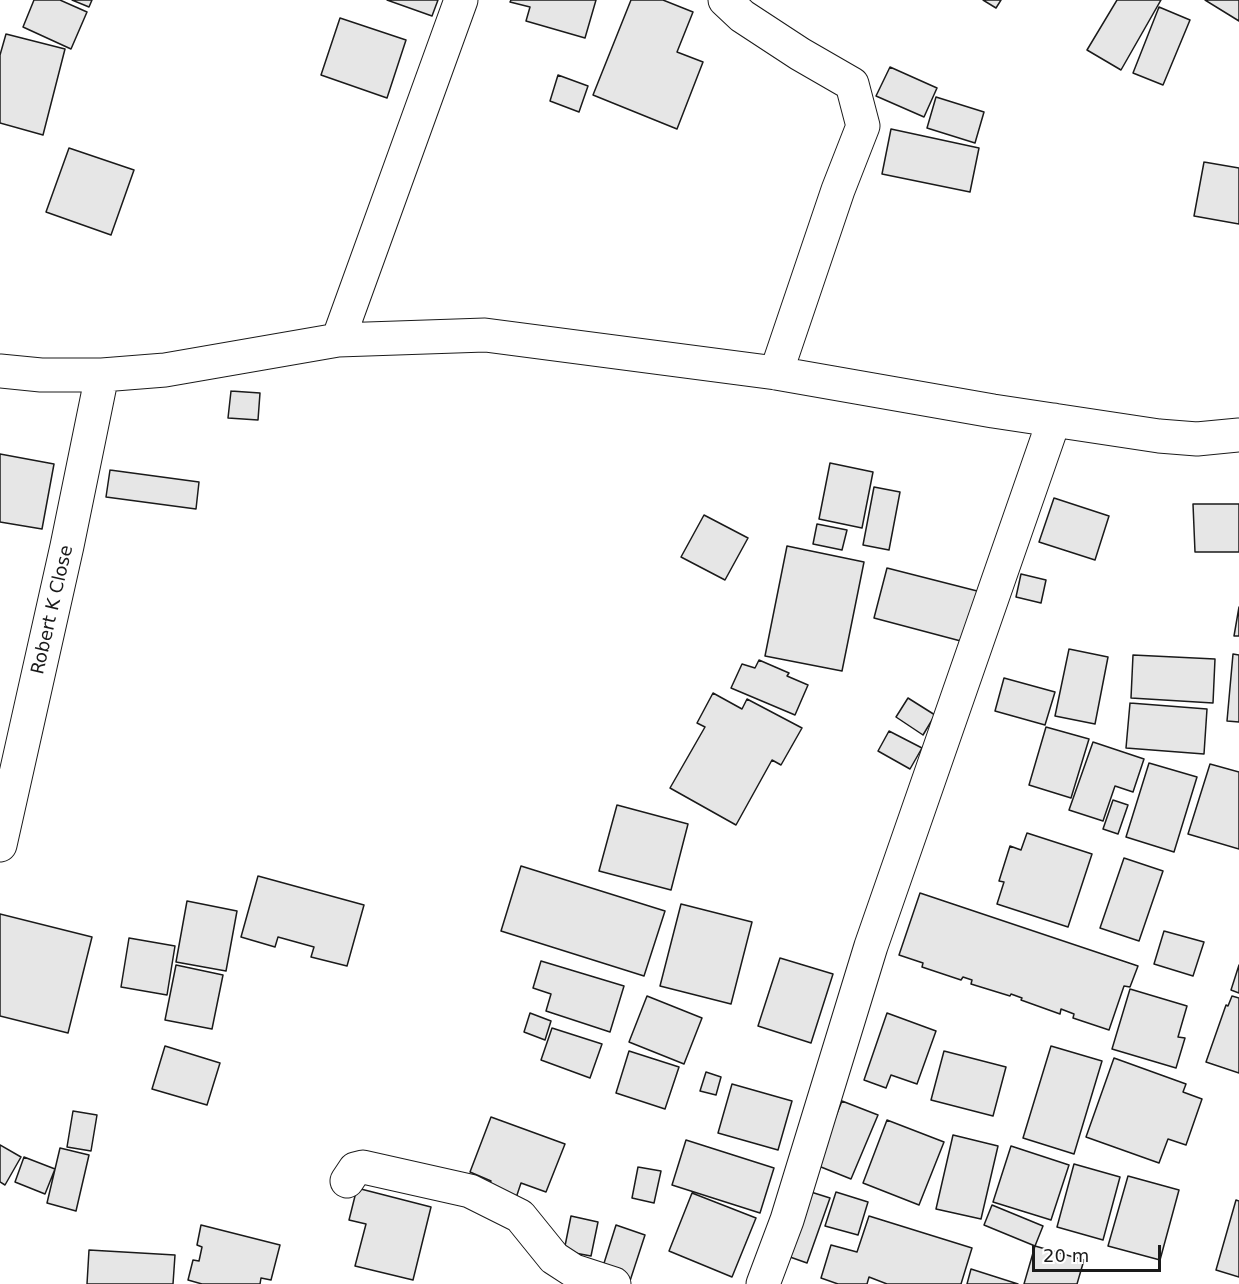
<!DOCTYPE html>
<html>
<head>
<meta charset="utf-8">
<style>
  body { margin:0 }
  #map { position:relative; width:1239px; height:1284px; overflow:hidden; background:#fff; font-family:"DejaVu Sans",sans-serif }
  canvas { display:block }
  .scale { position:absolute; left:1032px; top:1245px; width:129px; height:27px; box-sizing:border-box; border:3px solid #1a1a1a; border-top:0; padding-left:8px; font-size:18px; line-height:21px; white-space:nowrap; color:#1a1a1a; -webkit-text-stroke:4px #fff; paint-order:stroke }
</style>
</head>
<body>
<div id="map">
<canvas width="1239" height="1284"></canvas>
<div class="scale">20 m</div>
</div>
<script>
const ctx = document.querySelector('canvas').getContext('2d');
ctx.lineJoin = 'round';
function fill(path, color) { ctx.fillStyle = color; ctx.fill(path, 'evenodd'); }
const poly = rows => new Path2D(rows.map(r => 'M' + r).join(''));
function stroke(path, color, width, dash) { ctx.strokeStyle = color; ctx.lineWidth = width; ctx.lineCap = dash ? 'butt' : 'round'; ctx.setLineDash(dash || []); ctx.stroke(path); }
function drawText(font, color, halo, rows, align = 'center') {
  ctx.font = font + ' "DejaVu Sans",sans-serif'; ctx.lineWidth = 4.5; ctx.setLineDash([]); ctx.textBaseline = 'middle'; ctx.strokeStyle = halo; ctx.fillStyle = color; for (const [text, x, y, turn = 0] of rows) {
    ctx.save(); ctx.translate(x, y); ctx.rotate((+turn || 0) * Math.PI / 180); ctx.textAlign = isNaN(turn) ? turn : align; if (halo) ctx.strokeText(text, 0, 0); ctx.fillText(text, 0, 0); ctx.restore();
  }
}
const building = poly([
  [34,0,60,0,87,12,71,49,23,27,34,0],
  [72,0,92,0,89,7,72,0],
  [387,0,438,0,432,16,387,0],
  [511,0,596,0,585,38,526,21,530,7,510,2,511,0],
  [631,0,663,0,693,12,677,52,703,62,677,129,593,95,631,0],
  [983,0,1001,0,996,8,983,0],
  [1117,0,1161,0,1121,70,1087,50,1117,0],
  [1205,0,1239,0,1239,21,1205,0],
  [1159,7,1190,20,1163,85,1133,73,1159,7],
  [340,18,406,40,387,98,321,75,340,18],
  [6,34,65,49,43,135,0,123,0,55,6,34],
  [890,67,937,88,924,117,876,96,890,67],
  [558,75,588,86,579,112,550,101,558,75],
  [936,97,984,112,975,143,927,128,936,97],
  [891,129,979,148,970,192,882,174,891,129],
  [69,148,134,170,111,235,46,212,69,148],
  [1204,162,1239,168,1239,224,1194,216,1204,162],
  [231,391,260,393,258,420,228,418,231,391],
  [0,454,54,464,42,529,0,522,0,454],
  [830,463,873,472,862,528,819,519,830,463],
  [110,470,199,482,196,509,106,497,110,470],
  [874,487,900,492,889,550,863,545,874,487],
  [1054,498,1109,516,1095,560,1039,542,1054,498],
  [1193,504,1239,504,1239,552,1195,552,1193,504],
  [704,515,748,538,725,580,681,557,704,515],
  [817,524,847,530,842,550,813,544,817,524],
  [787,546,864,562,842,671,765,656,787,546],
  [887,568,985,593,972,644,874,618,887,568],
  [1021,574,1046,580,1041,603,1016,597,1021,574],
  [1239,607,1239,636,1234,636,1239,607],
  [1069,649,1108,657,1095,724,1055,716,1069,649],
  [1233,654,1239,655,1239,722,1227,721,1233,654],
  [1133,655,1215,659,1213,703,1131,698,1133,655],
  [759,660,789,673,787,676,808,685,795,715,731,688,742,664,755,668,759,660],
  [1004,678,1055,692,1045,725,995,711,1004,678],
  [713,693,742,709,747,699,802,728,781,765,772,760,736,825,670,788,705,727,697,723,713,693],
  [908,698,935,715,923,735,896,717,908,698],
  [1130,703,1207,709,1204,754,1126,748,1130,703],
  [1046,727,1089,739,1071,798,1029,785,1046,727],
  [889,731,922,748,910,769,878,751,889,731],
  [1093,742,1144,759,1133,792,1115,786,1103,821,1069,810,1093,742],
  [1149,763,1197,777,1174,852,1126,837,1149,763],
  [1210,764,1239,772,1239,849,1188,834,1210,764],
  [1113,800,1128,805,1118,834,1103,829,1113,800],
  [617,805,688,824,671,890,599,871,617,805],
  [1027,833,1092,854,1068,927,997,904,1004,882,999,881,1010,846,1021,850,1027,833],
  [1124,858,1163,871,1139,941,1100,928,1124,858],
  [521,866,665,911,644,976,501,931,521,866],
  [258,876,364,905,347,966,311,957,314,947,278,937,275,947,241,937,258,876],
  [920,893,1138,966,1130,987,1124,986,1109,1030,1073,1018,1074,1014,1061,1009,1060,1014,1021,1000,1022,998,1011,994,1010,996,971,984,972,980,963,977,961,980,922,967,923,963,899,955,920,893],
  [187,901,237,911,226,971,176,962,187,901],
  [681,904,752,922,731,1004,660,986,681,904],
  [0,914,92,937,68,1033,0,1016,0,914],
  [1164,931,1204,942,1193,976,1154,964,1164,931],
  [129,938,175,946,167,995,121,987,129,938],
  [780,958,833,974,811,1043,758,1026,780,958],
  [541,961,624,986,610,1032,546,1011,551,994,533,988,541,961],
  [176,965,223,975,212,1029,165,1020,176,965],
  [1239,965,1239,993,1231,990,1239,965],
  [1130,989,1187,1006,1178,1037,1185,1038,1176,1068,1112,1049,1130,989],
  [647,996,702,1018,684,1064,629,1042,647,996],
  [1232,996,1239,998,1239,1073,1206,1062,1226,1005,1228,1006,1232,996],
  [530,1013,551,1021,545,1040,524,1032,530,1013],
  [887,1013,936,1031,917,1084,891,1075,886,1088,864,1080,887,1013],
  [552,1028,602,1044,590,1078,541,1060,552,1028],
  [165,1046,220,1063,207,1105,152,1089,165,1046],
  [1051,1046,1102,1061,1074,1154,1023,1138,1051,1046],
  [629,1051,679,1067,665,1109,616,1093,629,1051],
  [944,1051,1006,1067,993,1116,931,1100,944,1051],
  [1114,1058,1186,1084,1183,1092,1202,1099,1186,1145,1168,1139,1159,1163,1086,1137,1114,1058],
  [706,1072,721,1077,716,1095,700,1091,706,1072],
  [732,1084,792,1101,778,1150,718,1133,732,1084],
  [842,1101,878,1115,851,1179,816,1165,842,1101],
  [73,1111,97,1115,91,1151,67,1147,73,1111],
  [491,1117,565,1144,546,1192,521,1183,516,1198,488,1188,491,1181,470,1172,491,1117],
  [887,1120,944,1142,919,1205,863,1183,887,1120],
  [953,1135,998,1146,981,1219,936,1209,953,1135],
  [686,1140,774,1168,760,1213,672,1185,686,1140],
  [0,1145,21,1157,5,1185,0,1182,0,1145],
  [1011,1146,1069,1165,1051,1220,993,1202,1011,1146],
  [60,1148,89,1155,76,1211,47,1203,60,1148],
  [24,1157,55,1169,45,1194,15,1182,24,1157],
  [1074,1164,1120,1177,1103,1240,1057,1227,1074,1164],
  [638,1167,661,1171,654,1203,632,1198,638,1167],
  [1128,1176,1179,1190,1160,1260,1108,1246,1128,1176],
  [795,1187,830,1198,807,1263,773,1251,795,1187],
  [357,1188,431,1207,413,1280,355,1266,366,1224,349,1220,357,1188],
  [836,1192,868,1202,858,1235,825,1226,836,1192],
  [692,1193,756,1218,732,1277,669,1251,692,1193],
  [1236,1200,1239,1201,1239,1277,1216,1270,1236,1200],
  [992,1205,1043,1226,1035,1246,984,1225,992,1205],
  [571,1216,598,1222,591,1256,564,1251,571,1216],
  [869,1216,972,1248,961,1284,887,1284,869,1277,867,1284,838,1284,821,1278,831,1245,857,1252,869,1216],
  [201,1225,280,1245,271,1280,261,1278,260,1284,202,1284,188,1280,193,1260,199,1261,202,1247,197,1245,201,1225],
  [616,1225,645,1235,629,1284,600,1276,616,1225],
  [1035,1246,1084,1260,1077,1284,1024,1284,1035,1246],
  [89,1250,175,1255,173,1284,87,1284,89,1250],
  [971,1269,1018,1284,967,1284,971,1269]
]);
fill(building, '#e6e6e6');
stroke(building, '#1a1a1a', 1.5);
const minor = poly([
  [725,0,742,16,800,54,852,84,863,126,838,190,776,373],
  [338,340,461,0],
  [0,371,41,375,102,375,165,370,338,340,485,335,776,373,993,411,1159,436,1197,439,1239,435],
  [0,845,67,546,102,375],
  [347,1181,355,1169,363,1167,470,1191,520,1216,554,1258,574,1271,614,1284],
  [763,1284,787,1220,871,946,1054,420]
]);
stroke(minor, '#1a1a1a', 35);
stroke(minor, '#fff', 33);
drawText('18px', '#1a1a1a', '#fff', [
  ["Robert K Close",53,610,-77]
]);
</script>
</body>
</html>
